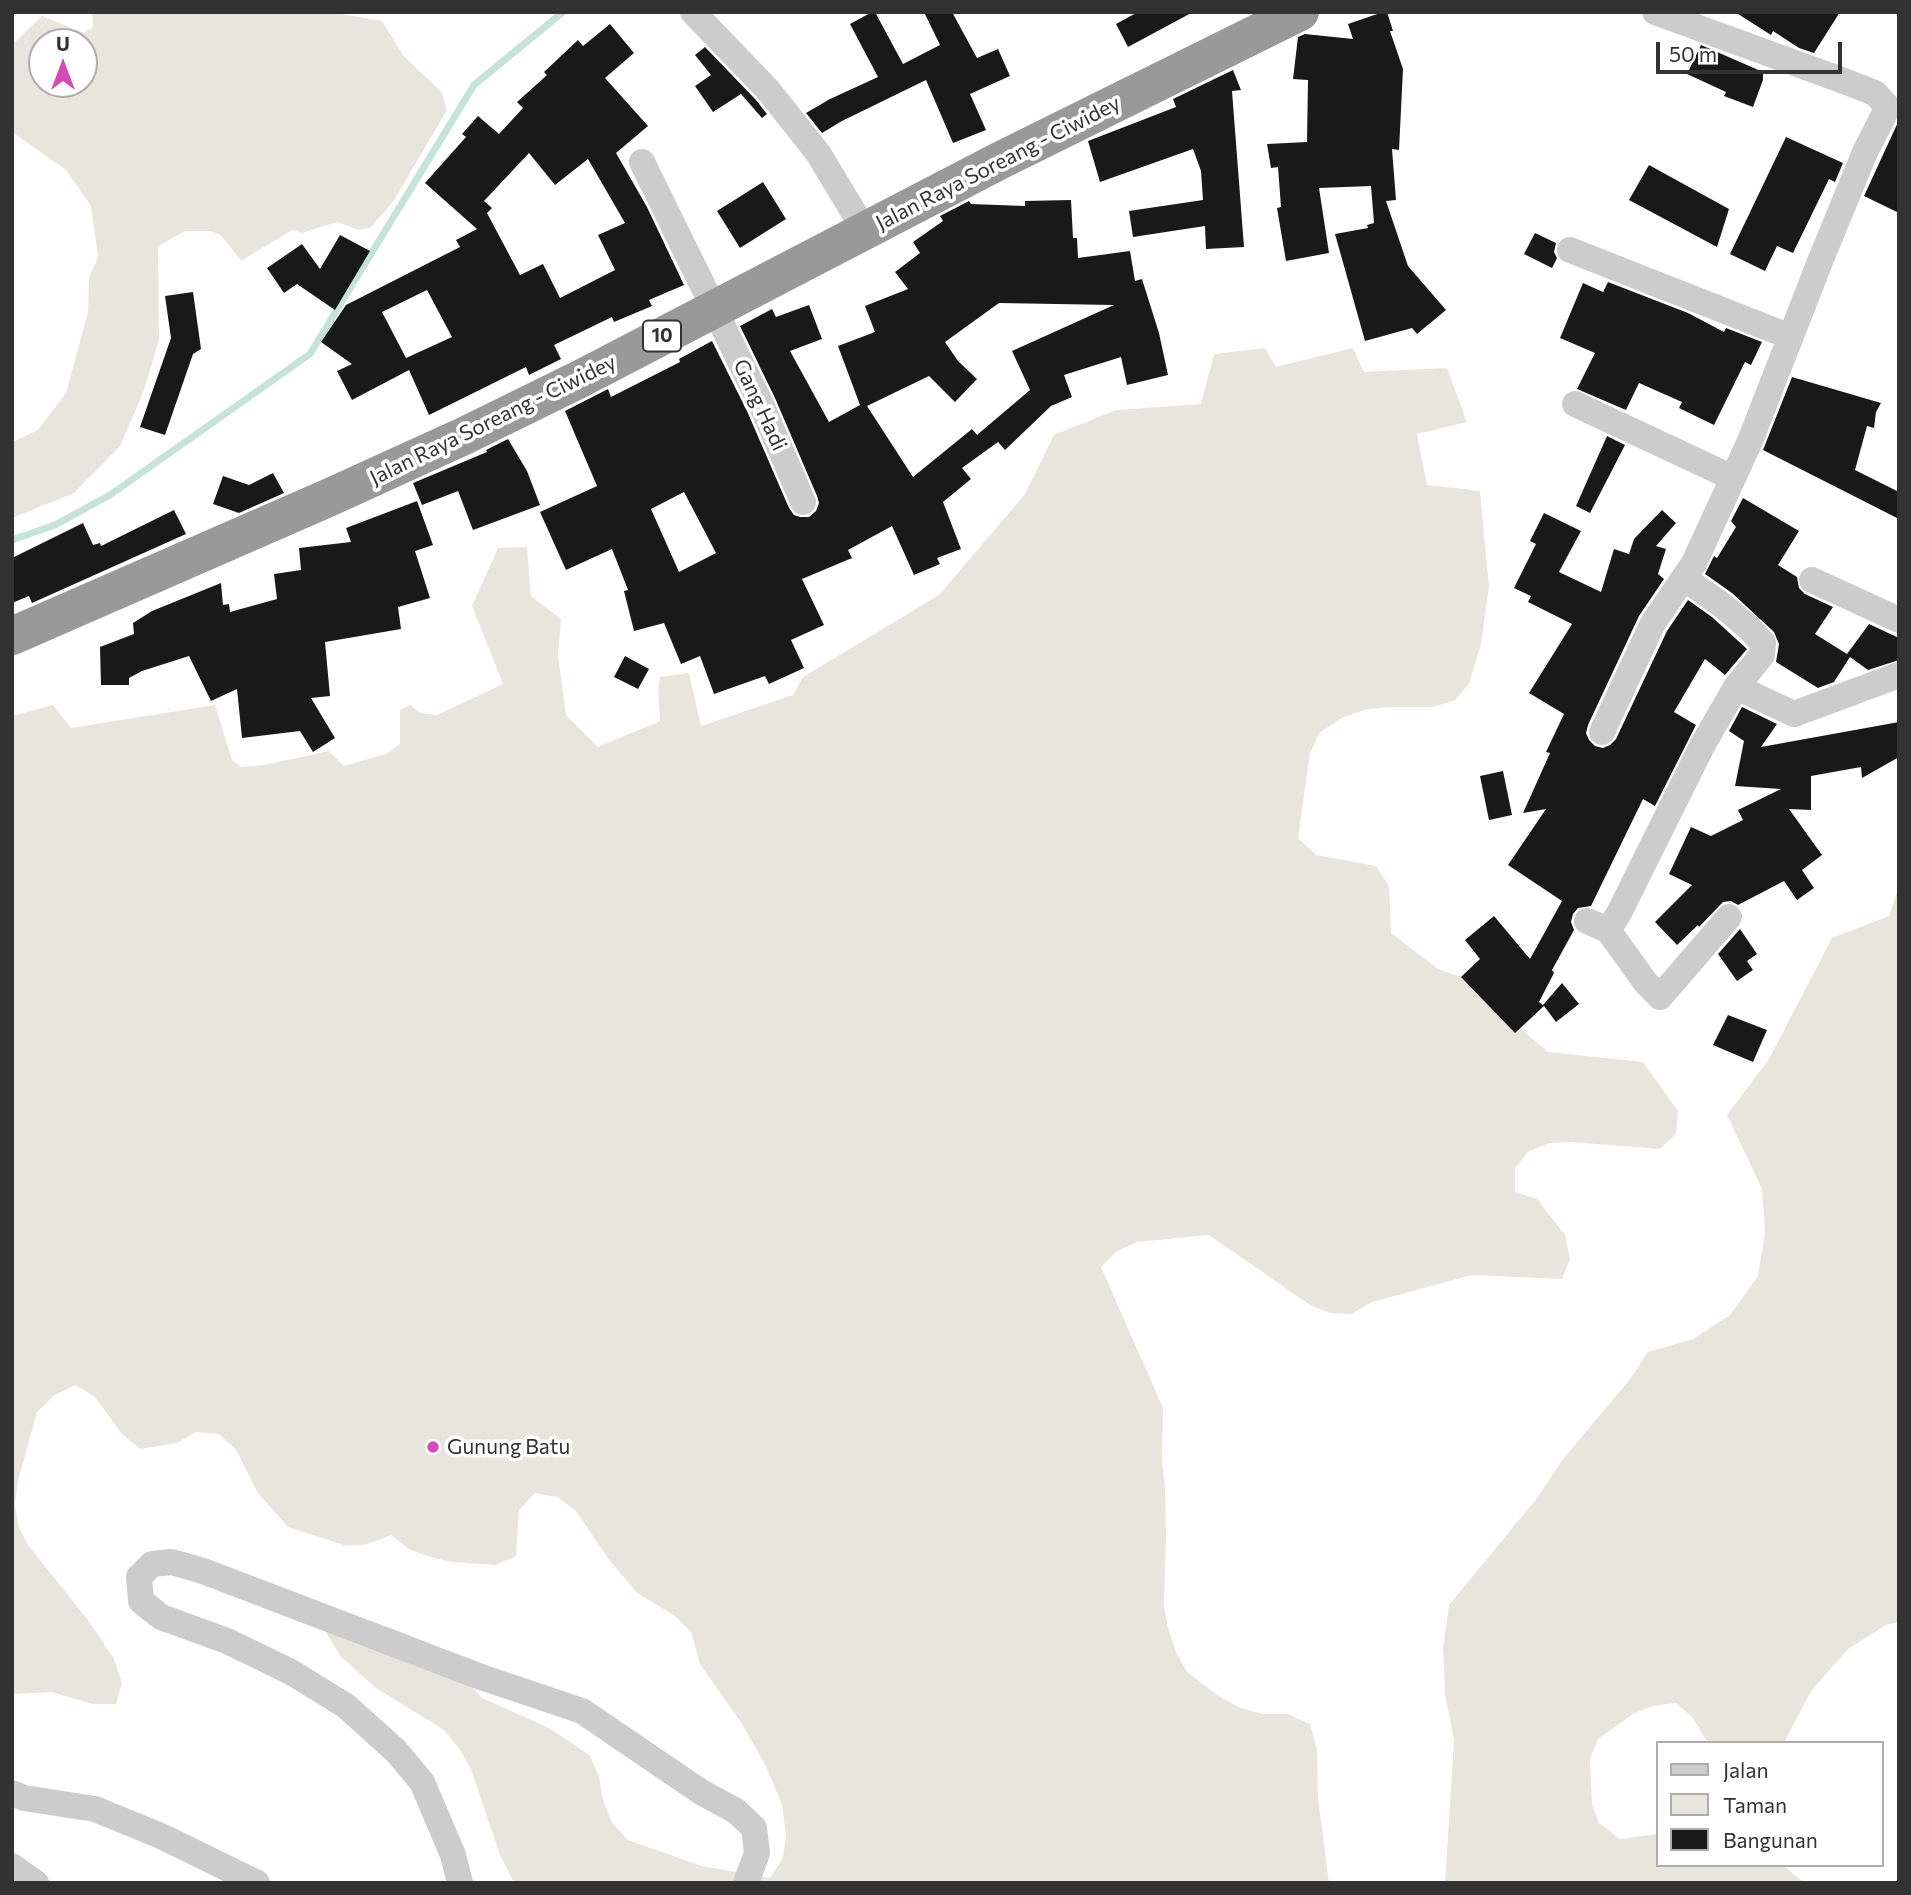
<!DOCTYPE html>
<html>
<head>
<meta charset="utf-8">
<style>
  body { margin:0 }
  #map { position:relative; width:1911px; height:1895px; overflow:hidden; background:#fff; font-family:Commissioner,sans-serif }
  canvas { display:block }
  .frame { position:absolute; inset:0; border:14px solid #323232; pointer-events:none }
  .legend { position:absolute; left:1656px; top:1741px; width:228px; height:126px; box-sizing:border-box; background:#fff; border:2px solid #adadad; margin:0; padding:9px 12px; list-style:none; font-size:21px; color:#323232 }
  .legend li { display:flex; align-items:center; gap:14px; height:35px }
  .legend b { width:35px; border:2px solid #adadad }
  .north { position:absolute; left:28px; top:28px; width:70px; height:70px; box-sizing:border-box; background:#fff; border:2px solid #adadad; border-radius:50%; rotate:0deg; font-size:19px; font-weight:700; line-height:28px; text-align:center; color:#323232 }
  .north::after { content:''; display:block; margin:auto; width:24px; height:32px; background:#d34bb8; clip-path:polygon(50% 0,100% 100%,50% 72%,0 100%) }
  .scale { position:absolute; left:1656px; top:42px; width:186px; height:32px; box-sizing:border-box; border:4px solid #323232; border-top:0; padding-left:9px; font-size:21px; line-height:24px; white-space:nowrap; color:#323232; -webkit-text-stroke:5px #fff; paint-order:stroke }
</style>
</head>
<body>
<div id="map">
<canvas width="1911" height="1895"></canvas>
<div class="frame"></div>
<ul class="legend">
<li><b style="height:9px;background:#ccc"></b>Jalan</li>
<li><b style="height:19px;background:#e8e5dc"></b>Taman</li>
<li><b style="height:19px;background:#191919"></b>Bangunan</li>
</ul>
<div class="north">U</div>
<div class="scale">50 m</div>
</div>
<script>
const ctx = document.querySelector('canvas').getContext('2d');
ctx.lineJoin = 'round';
function fill(path, color) { ctx.fillStyle = color; ctx.fill(path, 'evenodd'); }
const poly = rows => new Path2D(rows.map(r => 'M' + r).join(''));
function stroke(path, color, width, dash) { ctx.strokeStyle = color; ctx.lineWidth = width; ctx.lineCap = dash ? 'butt' : 'round'; ctx.setLineDash(dash || []); ctx.stroke(path); }
function drawText(font, color, halo, rows, align = 'center') {
  ctx.font = font + ' Commissioner,sans-serif'; ctx.lineWidth = 7; ctx.setLineDash([]); ctx.textBaseline = 'middle'; ctx.strokeStyle = halo; ctx.fillStyle = color; for (const [text, x, y, turn = 0] of rows) {
    ctx.save(); ctx.translate(x, y); ctx.rotate((+turn || 0) * Math.PI / 180); ctx.textAlign = isNaN(turn) ? turn : align; if (halo) ctx.strokeText(text, 0, 0); ctx.fillText(text, 0, 0); ctx.restore();
  }
}
fill(poly([
  [92,12,330,12,382,21,403,55,442,93,447,110,393,202,370,228,359,230,337,222,302,233,292,230,241,261,221,235,210,231,185,231,158,246,159,340,143,393,120,446,74,493,12,518,12,442,38,430,66,393,88,312,89,278,98,257,91,206,66,170,12,132,12,45,42,16,84,33,93,27],
  [42,42,84,42,84,84,42,84],
  [1265,348,1276,367,1353,348,1364,372,1447,368,1467,422,1417,434,1427,485,1480,491,1489,587,1481,644,1469,684,1455,700,1433,707,1388,707,1364,710,1342,718,1319,733,1310,754,1298,838,1316,855,1376,866,1389,886,1391,933,1438,969,1461,977,1548,1052,1643,1062,1678,1111,1676,1134,1660,1149,1572,1142,1550,1143,1529,1151,1515,1168,1515,1192,1537,1199,1565,1235,1570,1259,1562,1279,1472,1275,1372,1302,1351,1314,1330,1313,1310,1305,1209,1235,1137,1242,1116,1252,1101,1267,1163,1408,1162,1463,1165,1486,1166,1534,1164,1606,1168,1628,1176,1652,1187,1672,1220,1697,1241,1708,1263,1714,1288,1714,1310,1724,1317,1749,1318,1798,1329,1883,514,1883,500,1855,471,1769,458,1747,444,1730,376,1688,358,1672,341,1657,321,1624,388,1627,409,1635,466,1681,482,1698,547,1727,569,1741,590,1756,599,1777,603,1800,612,1823,628,1840,702,1866,770,1878,783,1858,786,1836,782,1805,765,1764,740,1721,700,1664,691,1632,675,1616,637,1593,607,1557,576,1511,557,1497,535,1493,519,1510,516,1556,495,1565,452,1562,430,1557,409,1549,391,1535,368,1544,347,1546,288,1527,258,1493,236,1450,219,1434,196,1432,177,1443,140,1449,122,1434,95,1397,75,1385,55,1395,37,1412,18,1481,15,1504,18,1525,28,1545,88,1620,114,1659,122,1683,116,1704,93,1704,51,1692,12,1694,12,716,53,705,71,728,215,705,232,760,241,767,264,765,329,751,344,766,386,754,400,744,400,710,410,705,420,713,437,715,503,684,472,606,498,548,527,547,531,596,561,619,558,655,566,715,598,747,660,721,658,689,660,677,689,673,701,726,793,695,803,677,939,595,1025,494,1054,435,1116,410,1201,404,1214,354],
  [1899,886,1899,1622,1886,1625,1848,1649,1811,1691,1784,1743,1708,1743,1693,1718,1676,1703,1653,1706,1633,1714,1598,1739,1590,1759,1592,1805,1599,1823,1620,1839,1657,1834,1657,1865,1783,1865,1804,1883,1445,1883,1454,1740,1445,1694,1443,1648,1449,1605,1537,1498,1563,1459,1631,1378,1648,1352,1693,1339,1730,1315,1758,1276,1765,1232,1762,1189,1727,1115,1769,1059,1832,938,1889,916]
]), '#e8e5dc');
stroke(poly([
  [12,540,55,525,110,495,310,354,474,85,563,12]
]), '#c6e2d9', 7);
fill(poly([
  [872,12,875,12,903,64,940,45,924,12,952,12,977,58,998,49,1010,76,970,94,986,130,953,143,926,80,842,121,822,133,806,113,830,99,878,77,850,24],
  [1138,12,1193,12,1128,47,1116,24],
  [1383,12,1387,12,1393,31,1390,31,1403,69,1399,150,1392,149,1396,200,1386,201,1408,266,1446,310,1417,334,1412,328,1365,341,1335,234,1368,228,1367,225,1374,223,1371,186,1319,188,1329,253,1286,261,1277,208,1281,207,1278,167,1271,168,1267,144,1307,142,1308,80,1293,79,1298,37,1305,34,1353,39,1348,24],
  [1735,12,1840,12,1814,53,1799,48,1773,31,1771,35],
  [610,24,634,53,605,78,648,126,616,153,647,207,684,285,649,300,652,306,614,322,612,317,554,345,561,359,529,375,526,367,429,415,409,370,352,400,337,371,352,364,321,342,346,305,460,247,456,240,477,229,425,183,466,137,462,134,478,116,499,134,523,108,517,102,547,75,544,72,578,40,583,46],
  [529,153,555,185,588,159,625,223,598,235,615,270,560,298,543,264,520,275,487,213,492,208,484,201],
  [427,290,452,337,406,358,382,312],
  [1701,45,1763,72,1763,80,1753,107,1724,96,1726,92,1687,74],
  [705,47,756,100,767,114,762,118,741,94,713,112,695,86,711,75,695,55],
  [1233,70,1241,90,1232,91,1244,247,1206,249,1205,226,1133,237,1129,211,1203,200,1201,171,1193,149,1100,182,1088,141,1176,107,1173,99],
  [1899,120,1899,213,1864,196],
  [1786,137,1843,163,1835,182,1829,179,1793,253,1777,246,1765,271,1730,254],
  [1649,165,1729,209,1717,247,1629,200],
  [763,182,786,219,740,248,717,211],
  [1071,200,1073,238,1077,238,1078,258,1130,251,1135,281,1142,279,1159,333,1168,375,1127,385,1121,357,1064,375,1072,397,1051,406,1005,450,998,442,962,468,971,479,943,502,961,549,937,558,940,564,914,575,892,526,848,550,852,558,802,579,824,625,791,640,804,668,769,684,765,676,714,694,700,656,681,664,664,623,634,631,624,591,628,590,612,549,566,570,540,512,597,486,565,411,608,389,611,397,680,362,679,359,712,341,747,411,789,508,794,515,800,517,809,517,816,511,819,503,817,496,775,398,740,326,772,309,776,317,809,305,822,339,790,351,829,422,860,405,838,346,875,332,865,306,908,289,895,272,920,253,913,242,943,221,940,216,969,201,971,204,1025,206,1025,201],
  [999,303,1114,305,1012,351,1030,390,977,435,972,429,913,477,867,406,929,376,955,402,977,379,958,361,945,342],
  [684,492,716,553,679,572,651,509],
  [1535,233,1556,243,1554,252,1557,258,1552,268,1524,254],
  [340,235,370,251,335,310,297,284,284,293,267,268,302,244,320,269],
  [1608,282,1688,313,1724,332,1726,328,1762,342,1751,365,1745,362,1714,425,1679,408,1682,402,1639,383,1626,410,1577,389,1595,353,1560,338,1583,283,1603,292],
  [193,292,201,349,193,354,165,435,140,427,171,338,165,296],
  [1792,377,1881,403,1876,412,1874,428,1867,426,1855,470,1899,492,1899,519,1763,450],
  [1607,436,1625,445,1590,513,1576,506],
  [508,439,527,471,540,505,473,530,458,491,422,505,413,483,487,452,486,450],
  [273,473,284,493,239,513,213,504,223,476,249,485],
  [1743,498,1799,531,1778,565,1797,577,1799,588,1805,594,1833,607,1815,634,1847,654,1869,624,1899,638,1899,660,1868,670,1850,657,1834,682,1818,688,1776,662,1779,644,1774,632,1732,593,1705,574,1714,556,1717,558,1736,527,1731,521],
  [417,501,433,545,415,551,430,598,398,607,401,629,325,642,330,696,311,698,335,738,313,752,300,731,242,738,237,689,211,701,189,656,142,671,129,678,129,685,101,685,100,647,134,634,133,623,152,611,221,583,223,605,229,604,230,612,277,599,274,574,301,570,299,548,351,542,346,528],
  [174,510,186,534,32,603,29,596,12,603,12,558,83,523,93,545,100,543,101,546],
  [1662,510,1676,523,1656,546,1666,549,1658,574,1664,579,1639,616,1588,725,1586,733,1589,740,1595,746,1603,748,1610,745,1616,739,1667,631,1688,600,1712,617,1747,649,1725,675,1705,659,1674,712,1696,725,1655,806,1643,799,1591,906,1578,908,1573,914,1571,922,1574,930,1552,970,1554,973,1539,1002,1543,1005,1562,983,1579,1004,1556,1022,1544,1006,1515,1033,1461,977,1480,959,1465,940,1494,916,1530,959,1562,901,1508,865,1546,809,1523,813,1550,753,1546,752,1564,714,1529,693,1572,624,1528,602,1531,596,1514,588,1536,544,1530,541,1544,513,1581,531,1559,572,1601,592,1614,549,1629,554,1634,539],
  [625,656,649,669,638,689,614,677],
  [1742,707,1777,724,1761,747,1899,722,1899,757,1862,778,1861,767,1811,776,1811,810,1789,809,1822,855,1802,870,1814,888,1797,900,1784,881,1738,905,1731,901,1723,902,1699,927,1698,925,1677,945,1655,922,1692,885,1669,874,1691,827,1711,836,1743,820,1738,810,1781,789,1735,786,1744,741,1729,731],
  [1503,771,1512,815,1489,820,1480,776],
  [1740,929,1757,954,1747,961,1753,970,1737,981,1718,954],
  [1728,1015,1767,1030,1753,1062,1713,1045]
]), '#191919');
stroke(poly([
  [693,12,768,90,818,153,865,231],
  [642,162,761,404,803,502],
  [1570,250,1791,337],
  [1575,404,1733,478],
  [1812,580,1899,620],
  [1736,687,1794,714,1899,675],
  [1602,732,1653,623,1694,563,1750,441,1821,259,1865,152,1884,115,1886,105,1875,93,1836,78,1655,12],
  [1587,921,1608,930,1619,913,1702,746,1736,687,1762,655,1763,643,1748,627,1722,605,1685,579],
  [1608,930,1646,983,1660,997,1729,917],
  [12,1793,24,1798,95,1809,161,1836,257,1883],
  [12,1866,36,1883],
  [460,1883,453,1855,422,1782,396,1751,346,1706,291,1672,227,1641,161,1617,141,1601,139,1577,152,1564,172,1562,203,1571,481,1677,582,1711,701,1792,736,1811,754,1828,757,1853,746,1883]
]), '#ccc', 26);
stroke(poly([
  [12,636,328,498,464,436,580,379,999,161,1300,12]
]), '#999', 38);
for (const [x, y, r, color] of [
  [433,1447,7,"#d34bb8"]
]) { const dot = new Path2D(); dot.arc(x, y, r, 0, 2 * Math.PI); ctx.fillStyle = color; ctx.fill(dot); stroke(dot, '#fff', 2.5); }
for (const [x, y, w] of [
  [662,336,38]
]) { const box = new Path2D(); box.roundRect(x - w / 2, y - 15.5, w, 31, 5); ctx.fillStyle = '#fff'; ctx.fill(box); stroke(box, '#323232', 2); }
drawText('bold 19px', '#323232', null, [
  ["10",662,336]
]);
drawText('21px', '#323232', '#fff', [
  ["Jalan Raya Soreang - Ciwidey",998,163,-27],
  ["Gang Hadi",760,405,65],
  ["Jalan Raya Soreang - Ciwidey",493,420,-26]
]);
drawText('21px', '#323232', '#fff', [
  ["Gunung Batu",447,1447]
], 'left');
</script>
</body>
</html>
